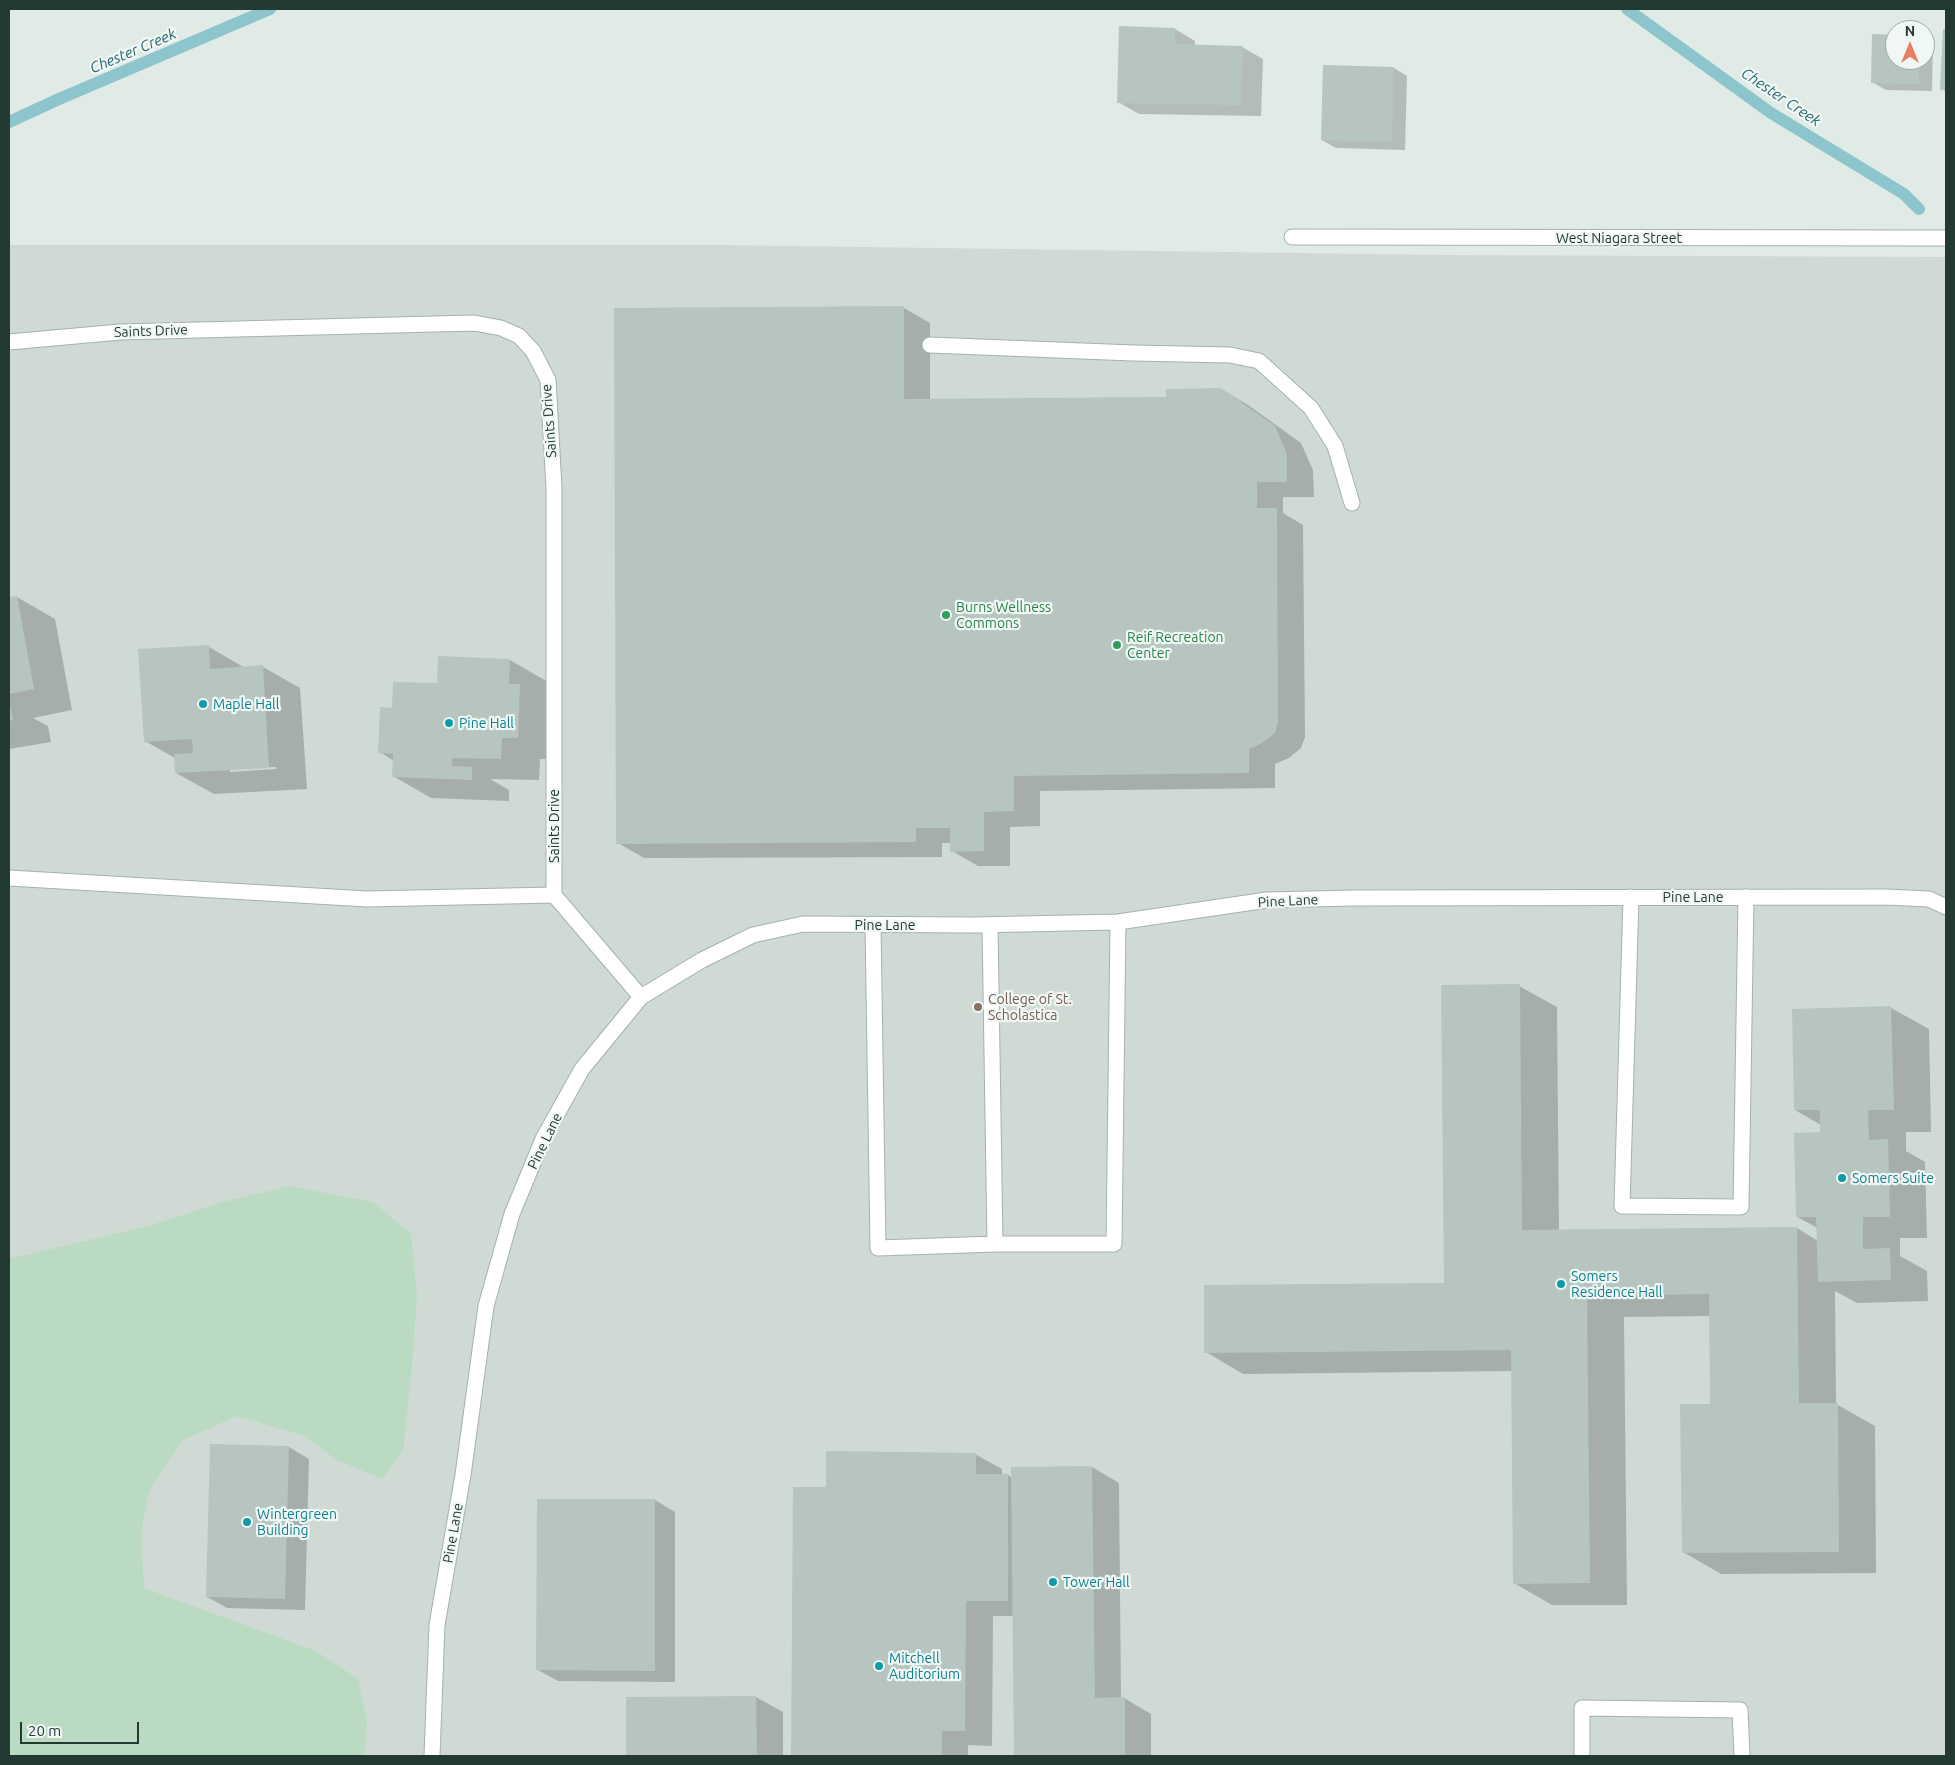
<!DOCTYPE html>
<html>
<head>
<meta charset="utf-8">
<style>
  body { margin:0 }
  #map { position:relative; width:1955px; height:1765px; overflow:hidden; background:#e1ebe6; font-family:Ubuntu,sans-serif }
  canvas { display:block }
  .frame { position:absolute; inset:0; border:10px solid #223a33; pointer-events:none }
  .north { position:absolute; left:1885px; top:20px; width:50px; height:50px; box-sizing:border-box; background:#f1f7f4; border:1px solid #9eaba7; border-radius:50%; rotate:0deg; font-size:14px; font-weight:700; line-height:20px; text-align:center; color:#223a33 }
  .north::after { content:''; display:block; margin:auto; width:18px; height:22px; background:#e97d61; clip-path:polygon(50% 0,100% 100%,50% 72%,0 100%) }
  .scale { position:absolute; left:20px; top:1722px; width:119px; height:22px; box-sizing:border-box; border:2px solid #223a33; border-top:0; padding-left:6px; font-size:15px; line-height:18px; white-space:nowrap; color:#223a33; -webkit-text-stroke:4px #f1f7f4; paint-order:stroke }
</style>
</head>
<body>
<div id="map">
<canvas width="1955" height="1765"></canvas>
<div class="frame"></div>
<div class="north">N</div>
<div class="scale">20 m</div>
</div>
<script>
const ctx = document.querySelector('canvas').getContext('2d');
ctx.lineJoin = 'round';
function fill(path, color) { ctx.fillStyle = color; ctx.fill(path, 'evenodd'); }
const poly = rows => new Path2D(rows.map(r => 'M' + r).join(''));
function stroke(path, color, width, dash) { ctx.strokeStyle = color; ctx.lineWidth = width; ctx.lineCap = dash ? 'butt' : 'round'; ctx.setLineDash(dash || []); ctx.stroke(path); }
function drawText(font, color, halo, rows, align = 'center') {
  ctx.font = font + ' Ubuntu,sans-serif'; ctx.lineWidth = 4.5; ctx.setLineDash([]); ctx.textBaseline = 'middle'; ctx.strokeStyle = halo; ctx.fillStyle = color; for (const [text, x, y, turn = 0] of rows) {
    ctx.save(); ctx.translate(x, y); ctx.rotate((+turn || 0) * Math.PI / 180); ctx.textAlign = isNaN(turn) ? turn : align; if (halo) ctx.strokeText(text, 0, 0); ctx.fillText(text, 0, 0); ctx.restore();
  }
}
fill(poly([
  [9,245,720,245,1443,255,1946,257,1946,1756,9,1756]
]), '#cfdad5');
fill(poly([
  [289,1186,372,1202,411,1233,417,1297,411,1376,403,1450,382,1479,337,1460,304,1436,237,1416,183,1440,149,1491,141,1533,144,1588,316,1651,358,1679,367,1720,364,1756,9,1756,9,1259,148,1226,223,1202]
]), '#bbdac2');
fill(poly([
  [1175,29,1195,41,1195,45,1242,47,1263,59,1261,116,1139,114,1118,102],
  [1944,30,1946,30,1946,92,1942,89],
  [1895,36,1895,60,1925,60,1925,40,1933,44,1932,91,1886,90,1872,82],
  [1394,68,1407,76,1405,150,1336,148,1322,140],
  [904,308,930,323,930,400,1167,398,1221,389,1248,405,1301,443,1313,470,1314,497,1283,497,1283,513,1303,525,1305,737,1301,748,1289,758,1275,764,1275,788,1040,791,1040,826,1010,827,1010,866,978,866,952,851,952,843,942,843,942,857,644,858,618,843],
  [17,597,55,619,72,710,33,718,48,726,51,742,9,749,9,598],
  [209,647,245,668,263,667,300,688,307,789,214,794,176,773,175,758,145,741],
  [276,767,276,769,230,772,230,769],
  [439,657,510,660,548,682,555,759,540,759,539,780,490,779,509,790,509,801,431,798,393,776,394,761,380,752,394,709,438,684],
  [1519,986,1557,1007,1559,1231,1797,1228,1818,1241,1818,1228,1797,1217,1821,1134,1821,1125,1795,1110,1891,1008,1929,1029,1931,1132,1906,1132,1906,1151,1925,1162,1927,1238,1900,1238,1900,1256,1927,1271,1928,1301,1857,1303,1835,1291,1836,1404,1875,1426,1876,1573,1721,1574,1683,1552,1711,1406,1710,1316,1624,1317,1627,1605,1552,1605,1514,1583,1512,1371,1243,1374,1206,1352,1445,1284],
  [289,1447,309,1459,305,1610,227,1608,207,1597],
  [975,1454,1002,1469,1002,1475,1008,1475,1012,1478,1012,1469,1092,1467,1119,1483,1121,1698,1124,1698,1151,1714,1151,1756,972,1756,1015,1756,1014,1616,993,1616,992,1746,968,1745,968,1756,792,1756,794,1488,828,1488],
  [655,1500,675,1512,675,1682,558,1681,538,1670],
  [756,1697,783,1712,783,1756,628,1756,627,1698]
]), '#0003');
stroke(poly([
  [1627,9,1771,113,1904,194,1919,209],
  [9,122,59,99,270,9]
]), '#8cc5cc', 12);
fill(poly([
  [1119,26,1175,28,1175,44,1243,46,1241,105,1117,103],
  [1943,29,1946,29,1946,90,1940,90],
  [1872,34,1895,35,1895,60,1919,60,1919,84,1871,83],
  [1323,65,1394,67,1392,142,1321,140],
  [904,306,904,399,1166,397,1166,389,1221,388,1275,426,1287,454,1287,482,1257,482,1257,508,1277,508,1278,722,1275,733,1262,743,1249,749,1249,773,1014,776,1014,811,984,812,984,851,950,852,950,828,916,828,916,842,616,844,614,308],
  [17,596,34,689,9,694,9,597],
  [209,645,210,669,263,665,269,768,175,773,174,754,193,753,192,739,144,742,138,649],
  [438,656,510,659,509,684,520,684,518,738,502,738,501,759,452,758,452,766,472,767,472,780,392,777,393,754,378,753,380,707,392,708,393,682,437,683],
  [9,700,13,720,9,721],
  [1520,984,1522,1230,1797,1227,1799,1403,1838,1403,1839,1552,1682,1553,1680,1404,1710,1404,1709,1294,1587,1296,1590,1583,1513,1584,1511,1350,1204,1353,1204,1285,1444,1283,1441,985],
  [1891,1006,1894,1110,1868,1110,1869,1140,1888,1139,1890,1217,1863,1217,1863,1249,1890,1248,1891,1280,1818,1282,1816,1217,1796,1217,1794,1133,1820,1132,1820,1110,1794,1110,1792,1009],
  [210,1444,289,1446,285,1599,206,1597],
  [826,1451,976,1453,976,1474,1008,1474,1008,1601,966,1601,965,1731,942,1731,942,1756,791,1756,793,1487,826,1487],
  [1092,1466,1095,1698,1125,1697,1125,1756,1014,1756,1011,1467],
  [537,1499,655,1499,655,1671,536,1670],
  [756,1696,757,1756,626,1756,626,1697]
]), '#b6c5bf');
const minor = poly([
  [1292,237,1946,238],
  [9,342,120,332,474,323,501,328,519,336,533,351,548,380,554,488,554,895,641,997],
  [930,345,1133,353,1230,355,1259,361,1311,408,1335,446,1352,503],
  [9,878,367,899,554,895],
  [1631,897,1622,1206,1741,1207,1746,897],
  [873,925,878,1248,995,1244,1114,1244,1118,922],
  [990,925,995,1244],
  [432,1756,437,1625,463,1475,486,1306,512,1214,543,1139,582,1069,641,997,702,960,753,935,803,924,972,925,1118,922,1267,900,1353,898,1886,897,1929,899,1946,907],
  [1582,1756,1582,1708,1740,1710,1742,1756]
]);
stroke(minor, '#a4b2ad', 17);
stroke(minor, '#fff', 15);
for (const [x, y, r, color] of [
  [946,615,5,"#2e9e5b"],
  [1117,645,5,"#2e9e5b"],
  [203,704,5,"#0f9aa8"],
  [449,723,5,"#0f9aa8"],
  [978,1007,5,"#8d6e63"],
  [1842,1178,5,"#0f9aa8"],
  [1561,1284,5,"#0f9aa8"],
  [247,1522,5,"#0f9aa8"],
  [1053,1582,5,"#0f9aa8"],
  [879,1666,5,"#0f9aa8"]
]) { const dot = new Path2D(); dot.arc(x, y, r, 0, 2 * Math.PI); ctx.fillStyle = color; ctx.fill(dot); stroke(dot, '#f1f7f4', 2); }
drawText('14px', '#223a33', '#f1f7f4', [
  ["West Niagara Street",1619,238],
  ["Saints Drive",151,331,-2],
  ["Saints Drive",549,421,-94],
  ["Saints Drive",554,826,-90],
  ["Pine Lane",1693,897],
  ["Pine Lane",1288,901,-3],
  ["Pine Lane",885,925],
  ["Pine Lane",545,1141,-64],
  ["Pine Lane",453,1533,-80]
]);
drawText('14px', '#27864d', '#f1f7f4', [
  ["Burns Wellness",956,607],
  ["Commons",956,623],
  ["Reif Recreation",1127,637],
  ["Center",1127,653]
], 'left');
drawText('14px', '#0d838f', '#f1f7f4', [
  ["Maple Hall",213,704],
  ["Pine Hall",459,723],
  ["Somers Suite",1852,1178],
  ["Somers",1571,1276],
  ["Residence Hall",1571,1292],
  ["Wintergreen",257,1514],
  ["Building",257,1530],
  ["Tower Hall",1063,1582],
  ["Mitchell",889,1658],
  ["Auditorium",889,1674]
], 'left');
drawText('14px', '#785e54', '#f1f7f4', [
  ["College of St.",988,999],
  ["Scholastica",988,1015]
], 'left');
drawText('italic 15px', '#216772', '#f1f7f4', [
  ["Chester Creek",133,51,-23],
  ["Chester Creek",1781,97,34]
]);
</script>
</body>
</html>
